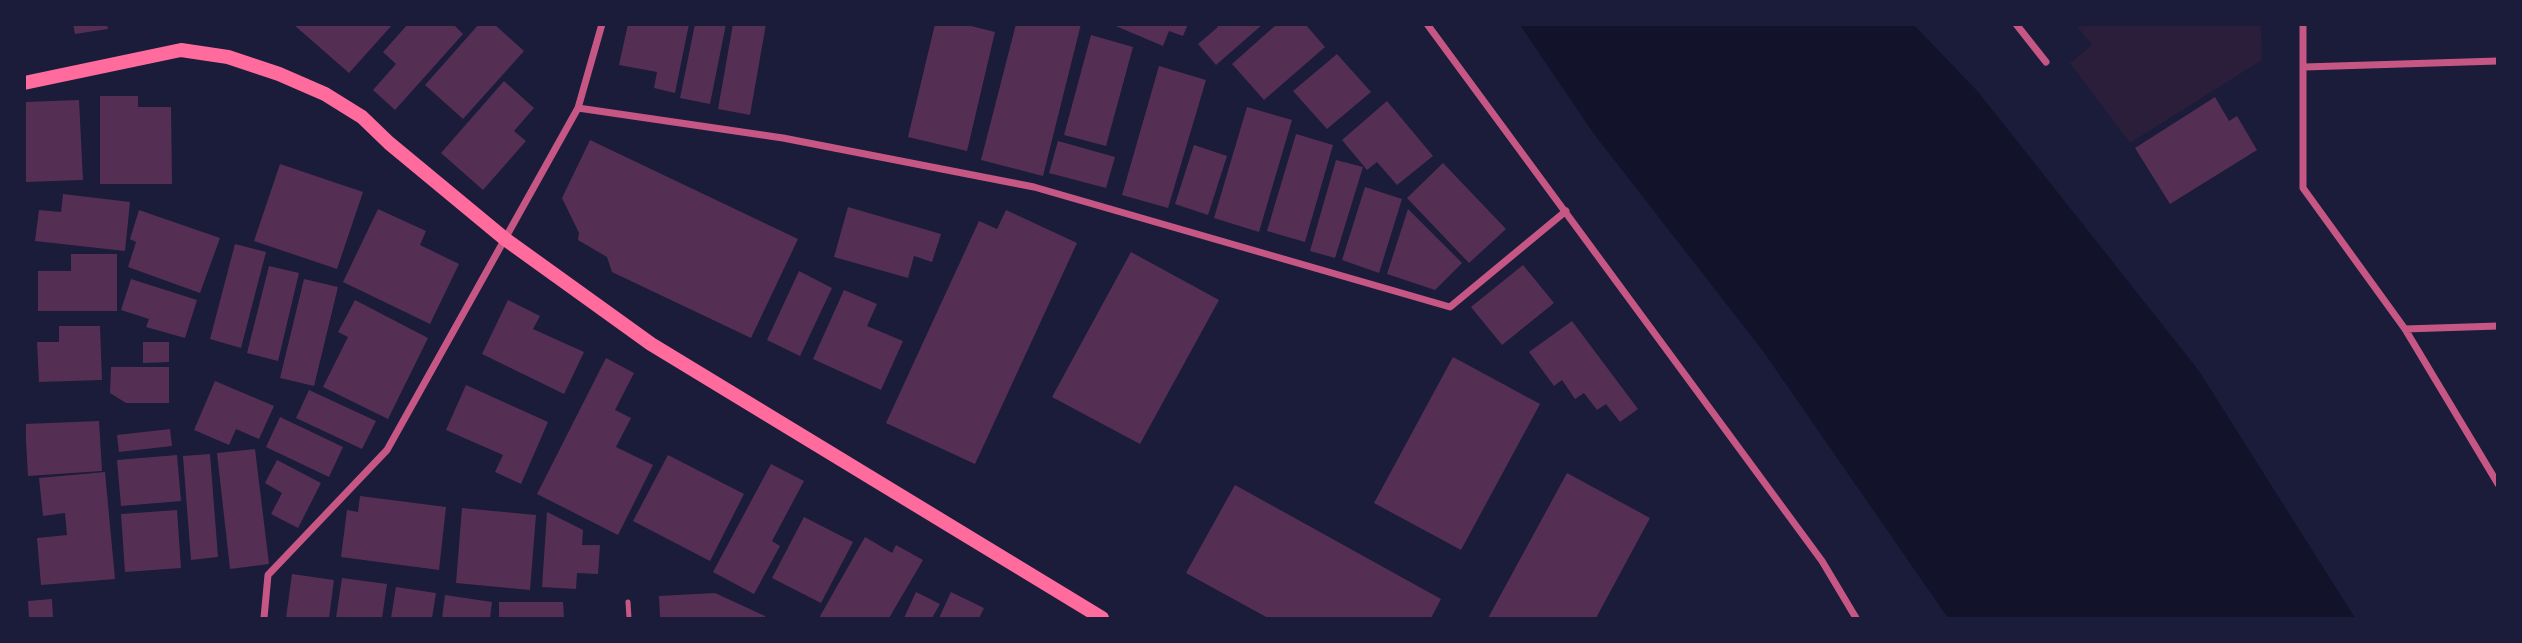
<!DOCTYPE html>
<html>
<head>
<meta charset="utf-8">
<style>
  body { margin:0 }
  #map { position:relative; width:2522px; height:643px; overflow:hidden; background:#1b1b3a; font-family:Arial,sans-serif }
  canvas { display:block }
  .frame { position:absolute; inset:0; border:26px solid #1b1b3a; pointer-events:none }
</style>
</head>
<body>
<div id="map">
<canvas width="2522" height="643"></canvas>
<div class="frame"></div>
</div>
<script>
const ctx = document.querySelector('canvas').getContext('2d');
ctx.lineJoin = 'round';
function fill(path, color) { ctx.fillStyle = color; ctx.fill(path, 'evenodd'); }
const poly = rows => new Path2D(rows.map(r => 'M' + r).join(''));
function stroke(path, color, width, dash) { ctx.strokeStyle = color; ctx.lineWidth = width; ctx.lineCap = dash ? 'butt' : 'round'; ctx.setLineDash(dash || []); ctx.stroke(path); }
fill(poly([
  [2076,25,2261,25,2262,60,2130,143,2070,63,2092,45]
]), '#2a1e3b');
fill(poly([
  [1520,25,1914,25,1979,93,2199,371,2355,618,1948,618,1763,351,1594,134]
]), '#12122b');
fill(poly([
  [73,24,107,24,108,29,75,34],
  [293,24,393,24,349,73],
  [408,24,453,24,463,34,395,110,373,90,396,64,383,52],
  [479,24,494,24,524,51,463,119,425,85],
  [628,24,689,24,675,93,654,88,657,72,619,65],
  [695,24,726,24,710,104,680,98],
  [733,24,766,24,750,115,718,109],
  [935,24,963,24,995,32,967,151,908,137],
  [1016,24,1081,24,1043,176,981,160],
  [1111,24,1188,24,1183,36,1169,31,1163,46],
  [1215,24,1263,24,1216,65,1198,44,1218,27],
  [1277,24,1305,24,1325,47,1264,100,1232,64],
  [1091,35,1133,47,1106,146,1064,135],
  [1337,54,1371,92,1327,129,1293,91],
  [1159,66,1206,80,1168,208,1122,195],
  [504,81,534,108,514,131,526,141,483,190,441,153],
  [100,96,138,96,138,107,171,107,172,184,100,184],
  [2215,97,2229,121,2237,116,2257,150,2170,204,2135,148],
  [79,100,83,180,25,182,24,102],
  [1387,101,1433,156,1397,185,1377,162,1367,170,1342,140],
  [1247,107,1292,120,1259,232,1214,218],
  [1296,134,1333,145,1305,242,1267,231],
  [590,140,798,239,751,338,612,272,607,257,578,240,579,233,562,198],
  [1058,141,1115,157,1106,188,1049,173],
  [1194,145,1227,156,1208,215,1175,204],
  [1336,160,1363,167,1335,258,1310,251],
  [1443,163,1506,229,1469,263,1407,198],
  [280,164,363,192,337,269,254,241],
  [1365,187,1402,199,1379,273,1342,260],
  [63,194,130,202,125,251,35,241,39,210,61,212],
  [848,207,941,234,932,262,914,256,908,278,834,257],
  [378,209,426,231,420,245,459,264,430,324,343,282],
  [1408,209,1462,263,1435,290,1387,274],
  [139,210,220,238,200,293,128,267,136,242,130,239],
  [1006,210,1077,243,975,464,886,423,979,221,997,229],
  [235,244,266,252,241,348,210,339],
  [1131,252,1219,300,1140,444,1052,397],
  [71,254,117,254,117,311,38,311,38,271,71,271],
  [1523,265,1554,303,1502,345,1471,307],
  [269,266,299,273,278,361,247,353],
  [799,271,832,288,800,356,767,340],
  [131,279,197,300,185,338,146,327,149,319,121,310],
  [304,279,338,287,314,386,280,378],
  [844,290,877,304,867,326,903,341,881,390,813,359],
  [355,300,428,338,388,419,323,387,348,337,338,332],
  [508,300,540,316,533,329,584,352,564,394,482,354],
  [1572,321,1638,409,1620,422,1606,404,1597,410,1584,393,1575,399,1562,380,1554,386,1529,352],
  [59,326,100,326,102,380,39,382,37,342,59,342],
  [143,342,169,342,169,362,143,363],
  [1453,357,1540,404,1461,550,1374,503],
  [606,358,634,373,615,410,631,418,616,447,653,465,618,535,537,494],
  [111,367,169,367,169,403,126,403,110,393],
  [215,381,274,406,259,439,236,429,229,445,194,430],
  [466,385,548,422,521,484,495,472,503,455,446,430],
  [309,390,376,421,362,449,296,418],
  [280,417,343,447,329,477,266,447],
  [99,421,102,471,28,476,25,424],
  [170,429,172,446,119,452,117,435],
  [255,449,269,564,230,569,217,453],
  [210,454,218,557,191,560,183,456],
  [177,455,181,501,121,506,117,460],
  [668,455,744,494,710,561,633,521],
  [277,460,321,483,298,528,271,514,282,493,265,483],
  [771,464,804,481,772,541,780,546,754,594,713,572],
  [105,472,115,579,41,585,37,538,67,535,65,513,43,516,39,478],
  [1567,473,1650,518,1596,618,1488,618],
  [1235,485,1441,599,1431,618,1268,618,1186,573],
  [360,496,446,507,439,570,341,557,347,510,358,512],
  [462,508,536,515,530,590,456,583],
  [177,510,181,568,125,572,121,514],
  [547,512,583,530,582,545,600,545,598,574,577,573,576,589,542,587],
  [804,517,853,542,821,603,772,578],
  [865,537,892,553,896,545,923,560,889,618,819,618],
  [292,574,334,580,329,618,286,618],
  [342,578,387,584,382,618,336,618],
  [396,587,436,593,432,618,391,618],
  [916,592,940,604,932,618,904,618],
  [951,592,984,608,979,618,939,618],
  [715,593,765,616,765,618,660,618,659,596],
  [445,595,492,602,490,618,442,618],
  [52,599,53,618,29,618,28,601],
  [499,602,563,602,564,618,499,618]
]), '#542f53');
stroke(poly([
  [628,602,629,618]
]), '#c65784', 5);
stroke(poly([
  [602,24,578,108,783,138,1034,187,1450,307,1566,211],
  [1427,24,1822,561,1856,618],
  [2016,24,2046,62],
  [2303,24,2303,188,2405,329,2498,484],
  [2304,67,2498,61],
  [2405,329,2498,326],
  [264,618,268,575,387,450,578,108]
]), '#c65784', 7);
stroke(poly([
  [24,83,181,50,228,57,279,74,325,94,362,117,389,143,505,239,651,344,1102,618]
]), '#ff6b9d', 14);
</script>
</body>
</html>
